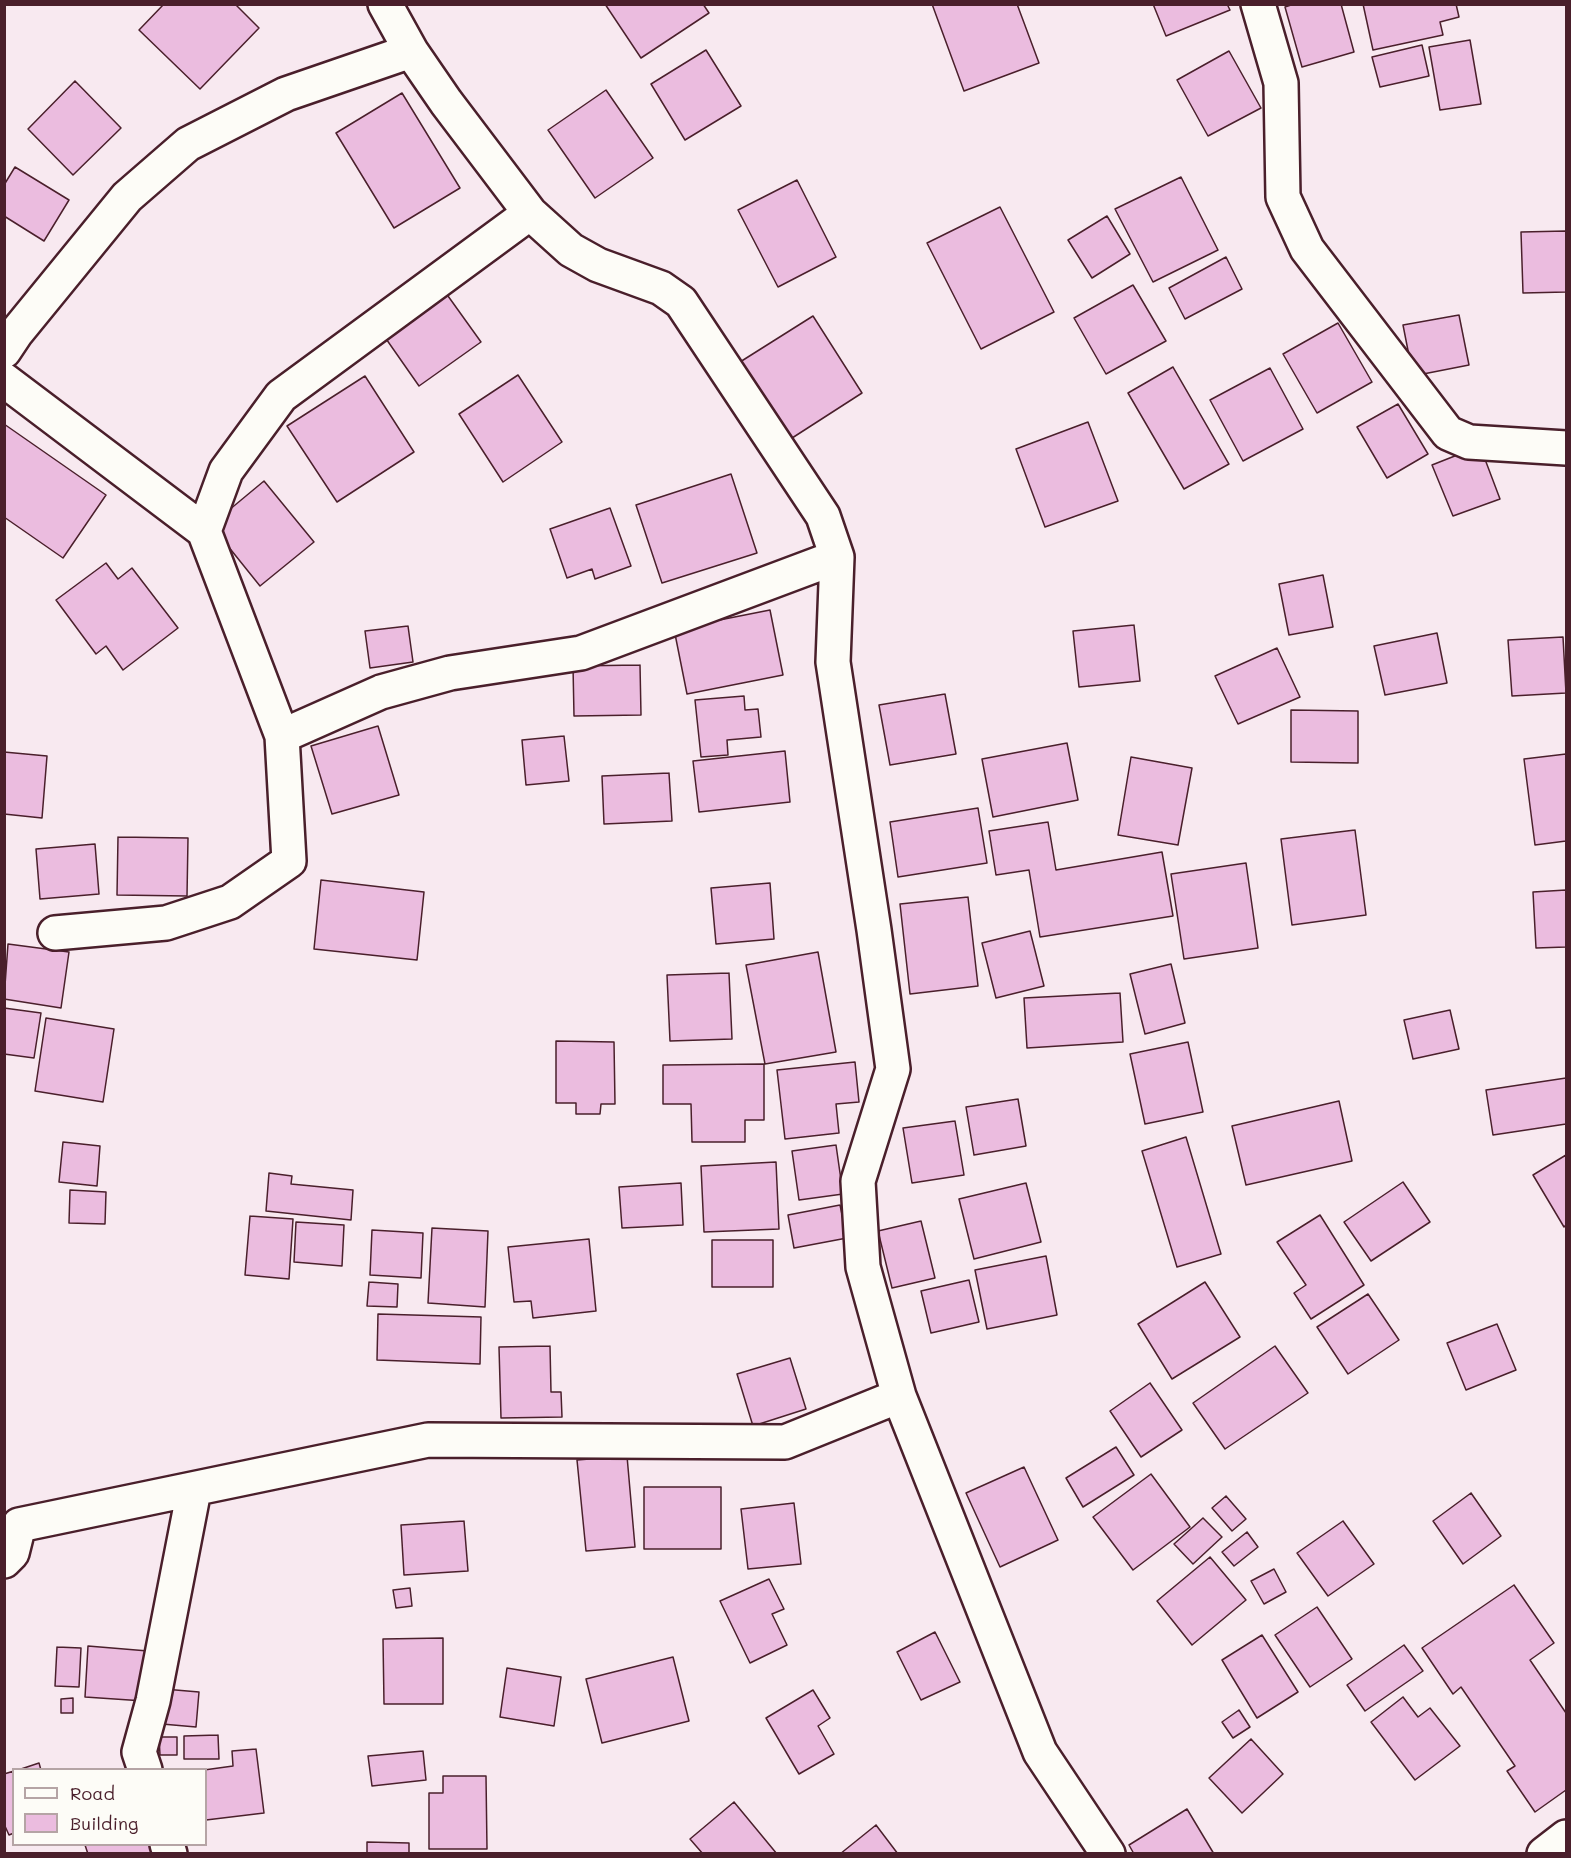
<!DOCTYPE html>
<html>
<head>
<meta charset="utf-8">
<style>
  body { margin:0 }
  #map { position:relative; width:1571px; height:1858px; overflow:hidden; background:#f8e9f0; font-family:Mali,sans-serif }
  canvas { display:block }
  .frame { position:absolute; inset:0; border:6px solid #4a1f2b; pointer-events:none }
  .legend { position:absolute; left:12px; top:1768px; width:195px; height:78px; box-sizing:border-box; background:#fdfcf7; border:2px solid #b5a4a5; margin:0; padding:8px 10px; list-style:none; font-size:18px; color:#4a1f2b }
  .legend li { display:flex; align-items:center; gap:12px; height:30px }
  .legend b { width:30px; border:2px solid #b5a4a5 }
</style>
</head>
<body>
<div id="map">
<canvas width="1571" height="1858"></canvas>
<div class="frame"></div>
<ul class="legend">
<li><b style="height:8px;background:#fdfcf7"></b>Road</li>
<li><b style="height:16px;background:#ebbcdf"></b>Building</li>
</ul>
</div>
<script>
const ctx = document.querySelector('canvas').getContext('2d');
ctx.lineJoin = 'round';
function fill(path, color) { ctx.fillStyle = color; ctx.fill(path, 'evenodd'); }
const poly = rows => new Path2D(rows.map(r => 'M' + r).join(''));
function stroke(path, color, width, dash) { ctx.strokeStyle = color; ctx.lineWidth = width; ctx.lineCap = dash ? 'butt' : 'round'; ctx.setLineDash(dash || []); ctx.stroke(path); }
const building = poly([
  [164,4,235,4,259,28,200,89,139,30,164,4],
  [605,4,703,4,709,13,641,58,605,4],
  [932,4,1017,4,1039,63,964,91,932,4],
  [1153,4,1227,4,1230,10,1166,36,1153,4],
  [1294,4,1341,4,1354,52,1302,67,1285,7,1294,4],
  [1363,4,1456,4,1459,17,1440,22,1443,35,1373,50,1363,4],
  [1470,40,1481,104,1440,110,1429,47,1470,40],
  [1422,45,1429,76,1380,87,1372,57,1422,45],
  [706,50,741,106,685,140,651,84,706,50],
  [1229,51,1261,108,1208,136,1177,80,1229,51],
  [75,81,121,128,73,175,28,129,75,81],
  [606,90,653,158,595,198,548,130,606,90],
  [402,93,460,188,394,228,336,133,402,93],
  [15,167,69,200,44,241,4,216,4,185,15,167],
  [1181,177,1218,250,1153,282,1115,209,1181,177],
  [797,180,836,257,778,287,738,210,797,180],
  [1000,207,1054,312,981,349,927,243,1000,207],
  [1107,216,1130,254,1092,278,1068,240,1107,216],
  [1566,231,1566,292,1523,293,1521,232,1566,231],
  [1226,257,1242,289,1185,319,1169,288,1226,257],
  [1133,285,1166,341,1106,374,1074,318,1133,285],
  [443,289,481,342,419,386,382,333,443,289],
  [1459,315,1469,365,1413,376,1403,325,1459,315],
  [813,316,862,393,789,440,740,362,813,316],
  [1338,323,1372,382,1317,413,1283,354,1338,323],
  [1173,367,1229,464,1184,489,1128,393,1173,367],
  [1270,368,1303,429,1243,461,1210,400,1270,368],
  [518,375,562,442,503,482,459,414,518,375],
  [365,376,414,452,337,502,287,426,365,376],
  [1398,404,1428,454,1387,478,1357,427,1398,404],
  [1088,422,1118,501,1045,527,1016,449,1088,422],
  [4,424,106,495,63,558,4,517,4,424],
  [1480,446,1500,499,1453,516,1432,465,1480,446],
  [731,474,757,553,662,583,636,505,731,474],
  [264,481,314,542,260,586,211,525,264,481],
  [610,508,631,566,595,579,592,569,567,578,550,529,610,508],
  [106,563,118,579,132,568,178,628,123,670,106,646,96,654,56,600,106,563],
  [1323,575,1333,627,1289,635,1279,584,1323,575],
  [770,610,783,675,687,694,674,629,770,610],
  [1134,625,1140,681,1079,687,1073,631,1134,625],
  [408,626,413,662,370,668,365,631,408,626],
  [1437,633,1447,683,1385,695,1374,646,1437,633],
  [1563,637,1566,693,1512,696,1508,640,1563,637],
  [1277,648,1300,697,1238,724,1215,676,1277,648],
  [640,665,641,715,574,716,573,666,640,665],
  [945,694,956,754,890,765,879,705,945,694],
  [744,696,745,710,758,709,761,737,727,740,728,755,701,757,695,700,744,696],
  [1291,710,1358,711,1358,763,1291,762,1291,710],
  [378,726,399,795,332,814,311,746,378,726],
  [564,736,569,781,526,785,522,740,564,736],
  [1067,743,1078,800,993,817,982,759,1067,743],
  [785,751,790,802,699,812,693,761,785,751],
  [4,752,47,756,42,818,4,814,4,752],
  [1566,754,1566,841,1535,845,1524,759,1566,754],
  [1131,757,1192,768,1178,845,1118,835,1131,757],
  [669,773,672,821,604,824,602,776,669,773],
  [978,808,987,863,898,877,890,822,978,808],
  [1048,822,1056,870,1162,852,1173,916,1040,937,1029,870,996,875,989,831,1048,822],
  [1355,830,1366,915,1292,925,1281,839,1355,830],
  [118,837,188,838,187,896,117,895,118,837],
  [95,844,99,894,40,899,36,849,95,844],
  [1246,863,1258,948,1184,959,1171,874,1246,863],
  [321,880,424,892,417,960,314,949,321,880],
  [770,883,774,939,716,944,711,888,770,883],
  [1566,890,1566,947,1536,948,1533,892,1566,890],
  [968,897,978,986,910,994,900,904,968,897],
  [1030,931,1044,986,996,998,982,943,1030,931],
  [8,944,69,952,61,1008,4,999,8,944],
  [818,952,836,1052,765,1064,746,965,818,952],
  [1171,964,1185,1023,1145,1034,1130,974,1171,964],
  [729,973,732,1039,670,1041,667,975,729,973],
  [1120,993,1123,1042,1027,1048,1024,998,1120,993],
  [4,1008,41,1013,34,1058,4,1054,4,1008],
  [1450,1010,1459,1049,1413,1059,1404,1020,1450,1010],
  [46,1018,114,1029,103,1102,35,1091,46,1018],
  [556,1041,614,1042,615,1104,601,1104,600,1114,576,1114,576,1103,556,1103,556,1041],
  [1188,1042,1203,1112,1145,1124,1130,1054,1188,1042],
  [855,1062,859,1102,836,1104,839,1133,785,1139,777,1070,855,1062],
  [764,1064,764,1120,745,1120,745,1142,692,1142,691,1104,663,1104,663,1065,764,1064],
  [1566,1078,1566,1124,1493,1135,1486,1090,1566,1078],
  [1018,1099,1026,1146,974,1155,966,1107,1018,1099],
  [1339,1101,1352,1161,1246,1185,1232,1126,1339,1101],
  [955,1121,964,1175,912,1183,903,1128,955,1121],
  [1186,1137,1221,1254,1177,1267,1142,1151,1186,1137],
  [63,1142,100,1146,97,1186,59,1182,63,1142],
  [836,1145,843,1194,799,1200,792,1151,836,1145],
  [1566,1155,1566,1225,1564,1227,1533,1175,1566,1155],
  [776,1162,779,1229,704,1232,701,1166,776,1162],
  [269,1173,292,1176,291,1184,353,1190,351,1220,266,1211,269,1173],
  [1403,1182,1430,1222,1371,1261,1344,1222,1403,1182],
  [681,1183,683,1225,622,1228,619,1187,681,1183],
  [1026,1183,1041,1242,974,1259,959,1199,1026,1183],
  [70,1190,106,1192,105,1224,69,1223,70,1190],
  [840,1205,847,1238,794,1248,788,1215,840,1205],
  [1320,1215,1364,1285,1311,1319,1294,1293,1306,1285,1277,1242,1320,1215],
  [250,1216,293,1219,289,1279,245,1275,250,1216],
  [921,1221,935,1278,892,1288,878,1231,921,1221],
  [296,1222,344,1225,342,1266,294,1262,296,1222],
  [432,1228,488,1231,485,1307,428,1303,432,1228],
  [372,1230,423,1233,421,1278,370,1275,372,1230],
  [589,1239,596,1311,533,1318,531,1301,514,1302,508,1247,589,1239],
  [712,1240,773,1240,773,1287,712,1287,712,1240],
  [1046,1256,1057,1315,987,1329,975,1270,1046,1256],
  [969,1280,979,1322,931,1333,921,1291,969,1280],
  [369,1282,398,1284,397,1307,367,1306,369,1282],
  [1205,1282,1240,1337,1172,1379,1138,1324,1205,1282],
  [1368,1294,1399,1340,1348,1374,1317,1327,1368,1294],
  [378,1314,481,1317,480,1364,377,1360,378,1314],
  [1497,1324,1516,1370,1466,1390,1447,1343,1497,1324],
  [550,1346,551,1392,561,1392,562,1417,501,1418,499,1347,550,1346],
  [1275,1346,1308,1393,1225,1449,1193,1403,1275,1346],
  [790,1358,806,1409,753,1426,737,1374,790,1358],
  [1150,1383,1182,1430,1141,1457,1110,1411,1150,1383],
  [1116,1447,1134,1475,1083,1507,1066,1478,1116,1447],
  [627,1456,635,1547,586,1551,577,1460,627,1456],
  [1024,1467,1058,1540,1000,1567,966,1493,1024,1467],
  [1151,1474,1190,1527,1133,1570,1093,1517,1151,1474],
  [644,1487,721,1487,721,1549,644,1549,644,1487],
  [1471,1493,1501,1536,1463,1564,1433,1521,1471,1493],
  [1226,1496,1246,1519,1232,1531,1212,1508,1226,1496],
  [794,1503,801,1564,748,1569,741,1509,794,1503],
  [1203,1518,1222,1537,1193,1564,1174,1544,1203,1518],
  [464,1521,468,1571,404,1575,401,1525,464,1521],
  [1343,1521,1374,1564,1328,1596,1297,1553,1343,1521],
  [1247,1532,1258,1547,1234,1566,1222,1552,1247,1532],
  [1210,1557,1246,1600,1192,1645,1157,1601,1210,1557],
  [1274,1569,1286,1592,1264,1604,1251,1581,1274,1569],
  [769,1579,784,1609,772,1614,787,1645,750,1663,720,1601,769,1579],
  [1514,1585,1554,1643,1530,1660,1566,1713,1566,1790,1535,1812,1507,1771,1515,1766,1461,1687,1453,1694,1422,1648,1514,1585],
  [410,1588,412,1606,396,1608,393,1590,410,1588],
  [1317,1607,1352,1659,1310,1687,1275,1635,1317,1607],
  [935,1632,960,1682,921,1700,897,1652,935,1632],
  [1262,1635,1298,1692,1257,1718,1222,1660,1262,1635],
  [443,1638,443,1704,384,1704,383,1639,443,1638],
  [1404,1645,1423,1671,1365,1711,1347,1685,1404,1645],
  [88,1646,148,1651,144,1701,85,1697,88,1646],
  [57,1647,81,1648,79,1687,55,1686,57,1647],
  [673,1657,689,1721,602,1743,586,1679,673,1657],
  [507,1668,561,1677,554,1726,500,1717,507,1668],
  [164,1689,199,1692,196,1727,162,1724,164,1689],
  [813,1690,830,1718,818,1726,834,1754,799,1774,766,1718,813,1690],
  [1403,1697,1418,1717,1430,1708,1460,1746,1415,1780,1371,1722,1403,1697],
  [73,1698,73,1713,61,1713,61,1699,73,1698],
  [1239,1710,1250,1727,1233,1738,1222,1722,1239,1710],
  [218,1735,219,1759,184,1759,184,1736,218,1735],
  [159,1737,177,1737,177,1755,160,1755,159,1737],
  [1251,1739,1283,1774,1242,1813,1209,1778,1251,1739],
  [256,1749,264,1813,206,1820,204,1770,233,1766,232,1751,256,1749],
  [423,1751,426,1780,372,1786,368,1756,423,1751],
  [39,1763,41,1770,18,1770,39,1763],
  [14,1771,14,1833,9,1835,4,1824,4,1774,14,1771],
  [443,1776,486,1776,487,1849,429,1849,429,1793,443,1793,443,1776],
  [734,1802,777,1854,703,1854,690,1839,734,1802],
  [1187,1809,1214,1854,1134,1854,1129,1845,1187,1809],
  [876,1825,898,1854,840,1854,876,1825],
  [367,1842,409,1843,409,1854,367,1854,367,1842],
  [150,1844,153,1854,88,1854,85,1845,150,1844]
]);
fill(building, '#ebbcdf');
stroke(building, '#4a1f2b', 1.5);
const minor = poly([
  [385,4,411,51,446,102,530,213,571,250,598,265,661,288,681,302,823,516,837,557,833,662,874,930,893,1069,858,1181,863,1267,899,1396,1040,1752,1108,1854],
  [1258,4,1281,83,1283,197,1307,249,1448,433,1469,442,1566,448],
  [4,351,16,333,127,197,188,144,286,94,411,51],
  [4,380,204,531,282,736,289,861,230,902,166,923,55,933],
  [204,531,226,471,281,396,530,213],
  [282,736,381,692,450,673,581,653,837,557],
  [19,1525,428,1440,785,1442,899,1396],
  [4,1561,12,1553,19,1525],
  [145,1770,139,1752,153,1701,194,1490],
  [167,1844,170,1854],
  [1544,1854,1566,1837]
]);
stroke(minor, '#4a1f2b', 38);
stroke(minor, '#fdfcf7', 33);
</script>
</body>
</html>
